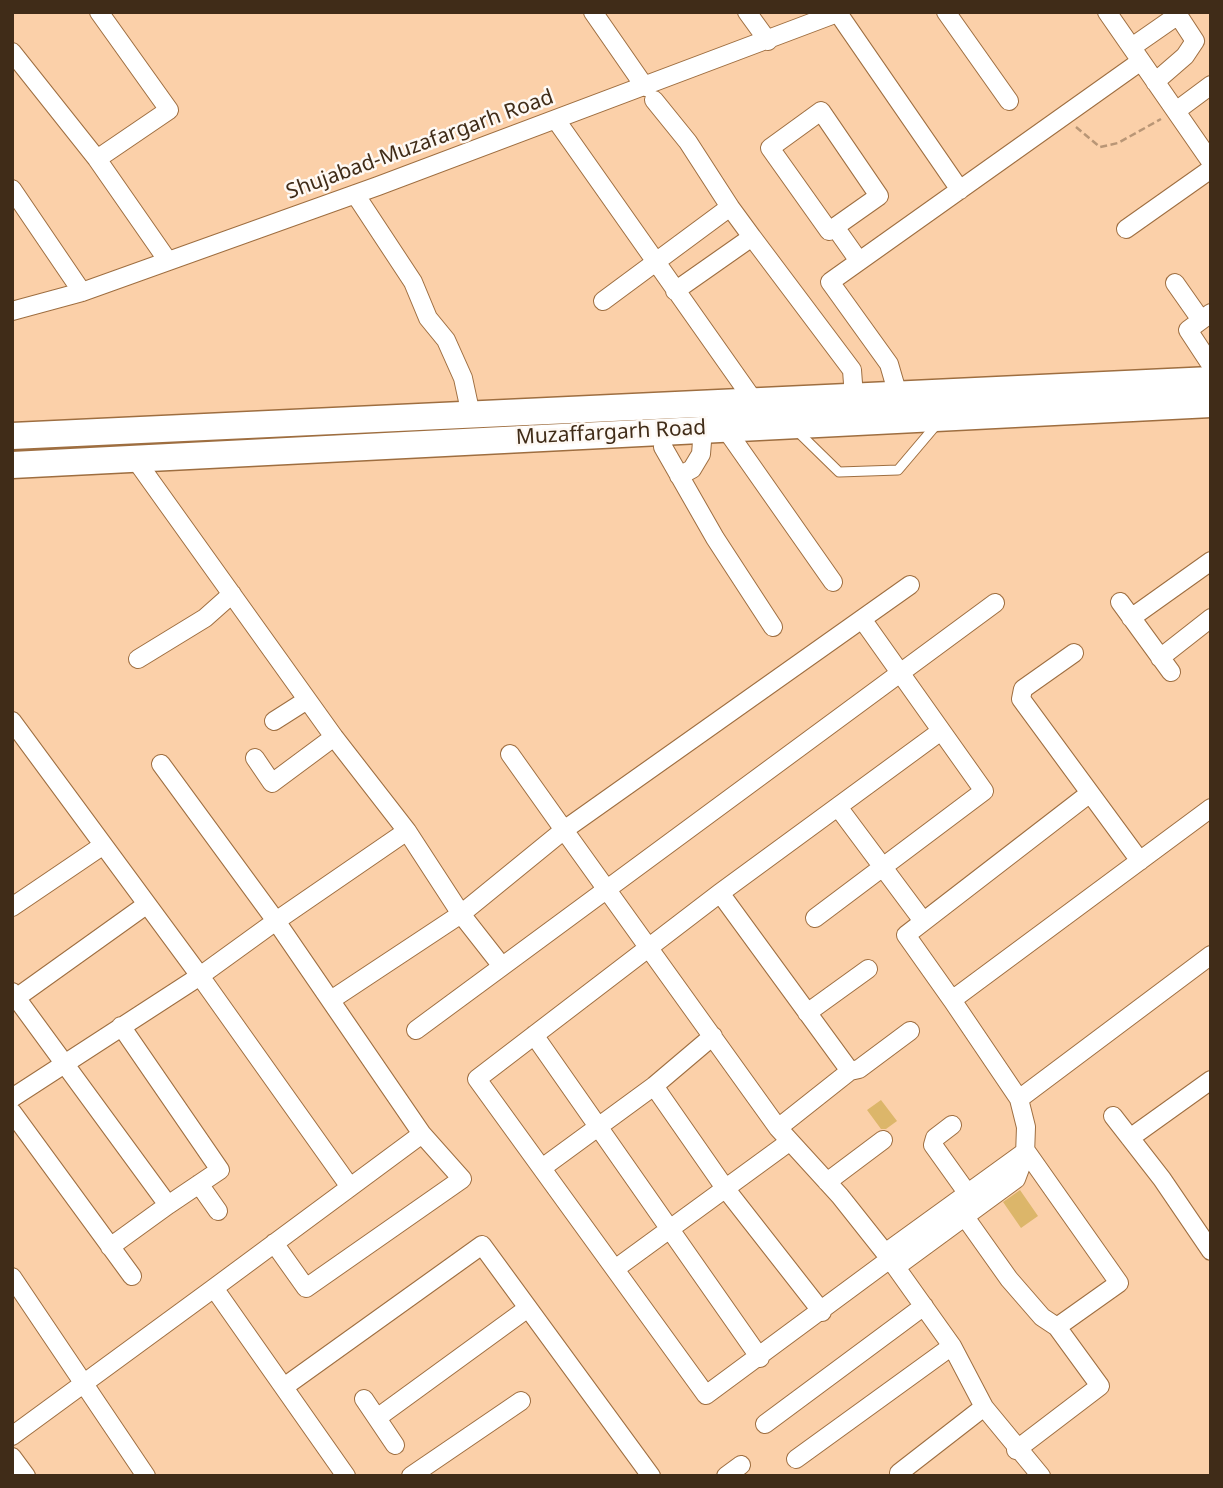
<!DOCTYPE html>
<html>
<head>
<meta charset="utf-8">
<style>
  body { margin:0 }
  #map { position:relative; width:1223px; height:1488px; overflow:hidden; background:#fbd0a9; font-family:"Noto Sans",sans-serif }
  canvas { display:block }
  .frame { position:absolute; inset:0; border:14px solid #402c18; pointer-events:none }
</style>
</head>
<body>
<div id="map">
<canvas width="1223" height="1488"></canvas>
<div class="frame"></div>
</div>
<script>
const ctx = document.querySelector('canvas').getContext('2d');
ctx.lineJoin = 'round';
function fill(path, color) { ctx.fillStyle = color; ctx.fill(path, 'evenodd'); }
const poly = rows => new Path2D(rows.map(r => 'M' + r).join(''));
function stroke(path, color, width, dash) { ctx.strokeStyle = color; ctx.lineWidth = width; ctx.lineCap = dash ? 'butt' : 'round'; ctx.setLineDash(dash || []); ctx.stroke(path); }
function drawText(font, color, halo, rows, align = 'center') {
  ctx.font = font + ' "Noto Sans",sans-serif'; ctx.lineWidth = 5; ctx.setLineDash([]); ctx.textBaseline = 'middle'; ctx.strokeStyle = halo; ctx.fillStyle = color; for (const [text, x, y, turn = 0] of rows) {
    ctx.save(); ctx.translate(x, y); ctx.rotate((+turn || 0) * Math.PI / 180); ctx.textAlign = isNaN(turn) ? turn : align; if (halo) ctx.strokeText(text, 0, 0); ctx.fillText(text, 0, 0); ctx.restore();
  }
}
fill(poly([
  [881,1100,897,1121,886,1129,881,1129,867,1110],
  [1020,1190,1038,1216,1021,1228,1003,1202]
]), '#dcb66a');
const lane = poly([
  [797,431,839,472,898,470,937,424]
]);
const street = poly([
  [99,12,169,110,97,159,168,261],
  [593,12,645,87],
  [747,12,768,41],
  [946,12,1009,101],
  [838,13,960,190],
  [1132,47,1178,15,1177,12],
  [12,52,97,159],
  [1141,61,1211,162],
  [1155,82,1185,56,1195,41,1178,15],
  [1176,111,1211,85],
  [556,120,754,401],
  [12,189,82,292],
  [355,194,413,282,428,318,446,340,463,378,471,415],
  [835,227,879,196,821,111,770,148,829,231,835,227,859,261],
  [1126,229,1211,169],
  [752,237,852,370,854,397],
  [1175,283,1201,320],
  [675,291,752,237,730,207],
  [603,301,730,207,688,142,654,100],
  [12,311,82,292,378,186,840,12],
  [1211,313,1188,330,1211,365],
  [898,395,889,364,830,282,1141,61,1107,12],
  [725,428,833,582],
  [664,431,663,447,715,538,773,627],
  [135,459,334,737,407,831],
  [679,476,692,469,701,454,703,429],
  [910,585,564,830,778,1128,840,1196,890,1259,952,1346,984,1407,1041,1476],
  [1120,602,1171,672],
  [1131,618,1211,561],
  [1074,653,1023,689,1021,699,1140,861],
  [1160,658,1211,618],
  [138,659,205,618,232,594],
  [12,721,200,976,12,1098],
  [274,721,307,700],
  [255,758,272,783,334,737],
  [161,764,276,921,407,831,461,914,501,965],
  [838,807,923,921],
  [720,893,850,1071,778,1128],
  [12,907,102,846],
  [815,918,984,791,862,619],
  [12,992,168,1205,110,1247],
  [16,998,146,905],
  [331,1000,461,914,564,830,510,754],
  [952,1000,906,935,1090,793],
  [807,1013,868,969],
  [121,1026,220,1170,168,1205],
  [416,1030,995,603],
  [534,1035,760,1358],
  [850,1071,859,1069,910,1031],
  [654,1086,725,1188,822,1312],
  [1019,1099,952,1000,1211,808],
  [12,1112,132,1276],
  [1113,1116,1162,1179,1211,1251],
  [952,1125,935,1138,933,1145,968,1194],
  [1130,1138,1211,1080],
  [542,1168,654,1086,713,1036],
  [827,1182,883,1140],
  [199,1184,218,1211],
  [965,1217,1009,1279,1042,1317,1057,1327,1100,1386,1016,1450],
  [274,1243,306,1288,462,1179,422,1134],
  [885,1253,1026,1151,1119,1283,1057,1327],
  [890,1259,706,1395,477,1079,720,893,941,731],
  [896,1267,1016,1179,1025,1155,1026,1127,1019,1099,1211,955],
  [615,1269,789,1142],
  [12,1277,146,1476],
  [284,1387,482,1245,651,1476],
  [364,1399,395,1445],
  [377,1418,528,1308],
  [765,1424,924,1306],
  [12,1436,214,1288],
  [12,1457,26,1476],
  [796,1459,952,1346],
  [899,1473,984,1407],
  [346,1476,214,1288,422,1134,276,921,200,976,350,1187],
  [411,1476,521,1401],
  [726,1476,741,1465]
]);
const primary = poly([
  [12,436,1211,380],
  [12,465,1211,404]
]);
stroke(lane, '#9e6e40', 11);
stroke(street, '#9e6e40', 20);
stroke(primary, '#9e6e40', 29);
stroke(poly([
  [1076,127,1100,147,1118,143,1161,119]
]), '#b99676', 2.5, [7, 3.5]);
stroke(lane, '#fff', 9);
stroke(street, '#fff', 18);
stroke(primary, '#fff', 26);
drawText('21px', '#402c18', '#fef9f4', [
  ["Shujabad-Muzafargarh Road",420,145,-20],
  ["Muzaffargarh Road",611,433,-3]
]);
</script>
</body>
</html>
